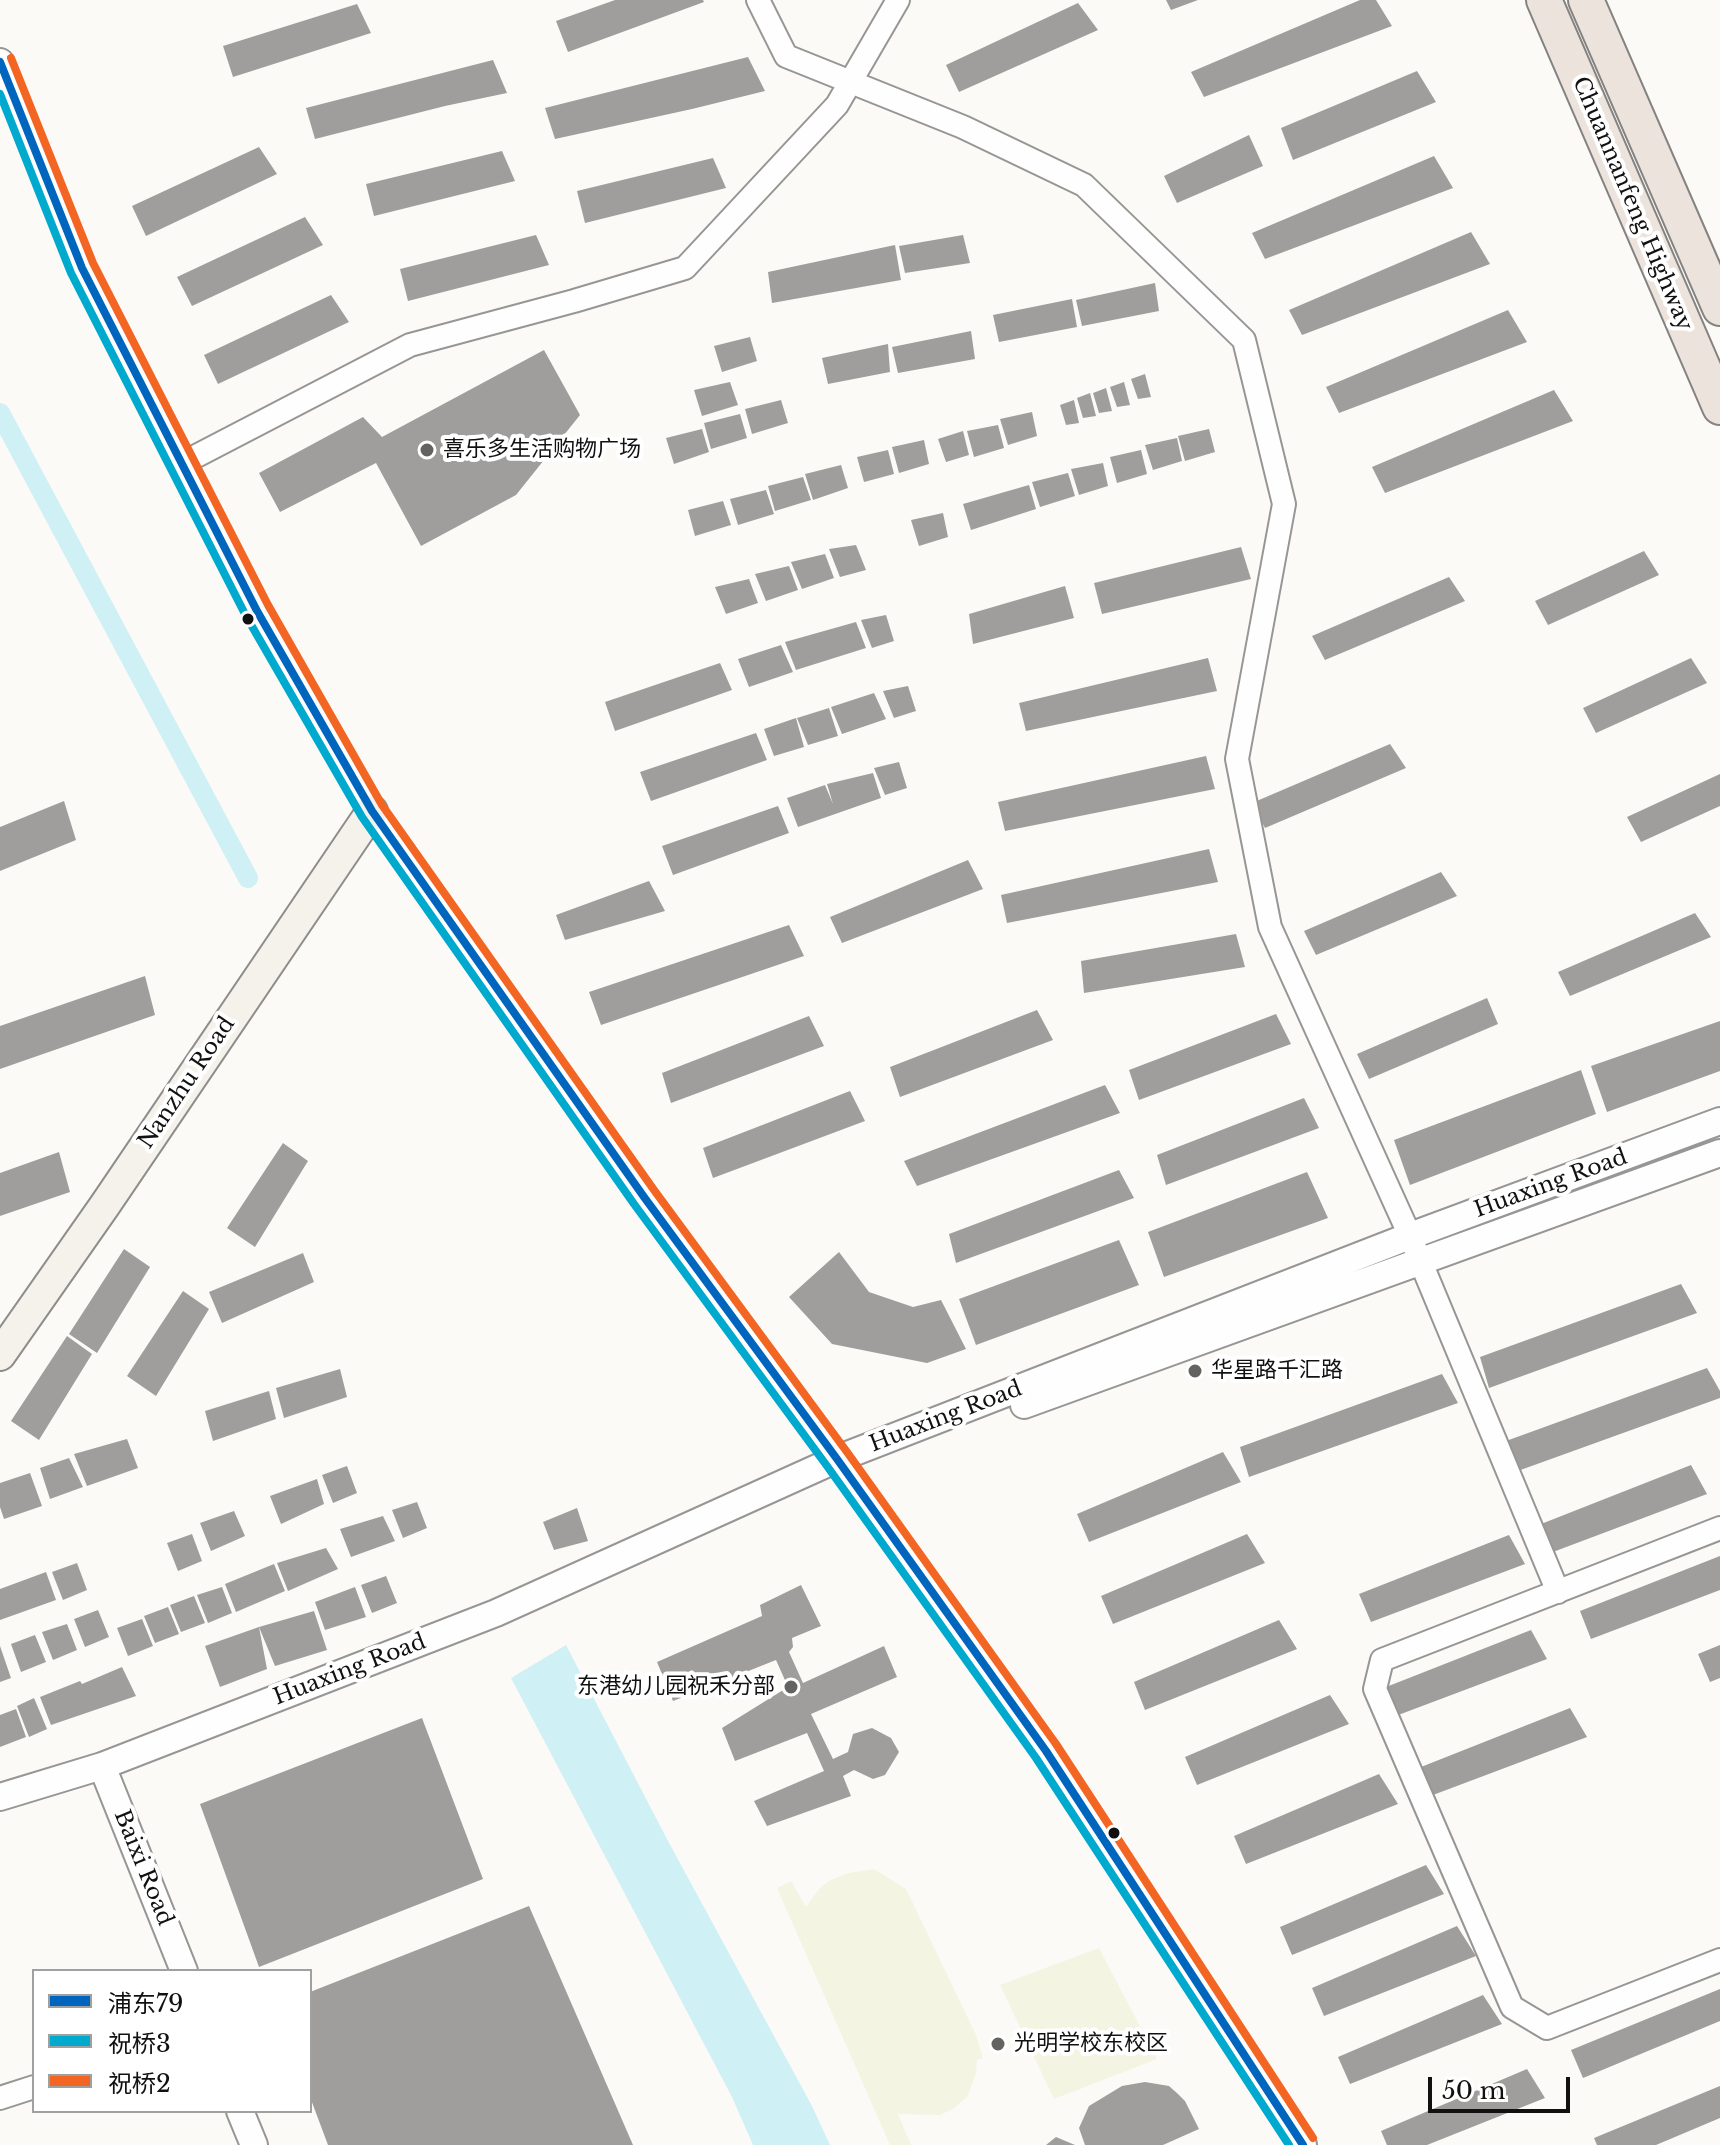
<!DOCTYPE html>
<html>
<head>
<meta charset="utf-8">
<style>
  body { margin:0 }
  #map { position:relative; width:1720px; height:2145px; overflow:hidden; background:#fcfaf7; font-family:"Libre Baskerville","Noto Sans SC",serif }
  canvas { display:block }
  .legend { position:absolute; left:32px; top:1969px; width:280px; height:144px; box-sizing:border-box; background:#fff; border:2px solid #a0a0a0; margin:0; padding:10px 14px; list-style:none; font-size:24px; color:#111 }
  .legend li { display:flex; align-items:center; gap:16px; height:40px }
  .legend b { width:40px; border:2px solid #a0a0a0 }
  .scale { position:absolute; left:1428px; top:2077px; width:142px; height:36px; box-sizing:border-box; border:4px solid #111; border-top:0; padding-left:10px; font-size:24px; line-height:28px; white-space:nowrap; color:#111; -webkit-text-stroke:6px #fff; paint-order:stroke }
</style>
</head>
<body>
<div id="map">
<canvas width="1720" height="2145"></canvas>
<ul class="legend">
<li><b style="height:10px;background:#0065bd"></b>浦东79</li>
<li><b style="height:10px;background:#00a9ce"></b>祝桥3</li>
<li><b style="height:10px;background:#f26522"></b>祝桥2</li>
</ul>
<div class="scale">50 m</div>
</div>
<script>
const ctx = document.querySelector('canvas').getContext('2d');
ctx.lineJoin = 'round';
function fill(path, color) { ctx.fillStyle = color; ctx.fill(path, 'evenodd'); }
const poly = rows => new Path2D(rows.map(r => 'M' + r).join(''));
function stroke(path, color, width, dash) { ctx.strokeStyle = color; ctx.lineWidth = width; ctx.lineCap = dash ? 'butt' : 'round'; ctx.setLineDash(dash || []); ctx.stroke(path); }
function drawText(font, color, halo, rows, align = 'center') {
  ctx.font = font + ' "Libre Baskerville","Noto Sans SC",serif'; ctx.lineWidth = 8; ctx.setLineDash([]); ctx.textBaseline = 'middle'; ctx.strokeStyle = halo; ctx.fillStyle = color; for (const [text, x, y, turn = 0] of rows) {
    ctx.save(); ctx.translate(x, y); ctx.rotate((+turn || 0) * Math.PI / 180); ctx.textAlign = isNaN(turn) ? turn : align; if (halo) ctx.strokeText(text, 0, 0); ctx.fillText(text, 0, 0); ctx.restore();
  }
}
fill(poly([
  [874,1869,906,1889,976,2035,983,2058,977,2060,976,2073,968,2096,953,2109,940,2115,898,2114,911,2145,890,2145,777,1888,791,1881,806,1907,819,1889,829,1881,848,1873],
  [1099,1948,1157,2059,1054,2099,1000,1985]
]), '#f3f4e2');
fill(poly([
  [566,1645,668,1841,812,2106,830,2145,753,2145,732,2097,511,1678]
]), '#cff0f4');
stroke(poly([
  [0,413,248,878]
]), '#cff0f4', 20);
fill(poly([
  [615,0,703,0,704,2,568,52,556,21],
  [1166,0,1198,0,1171,10],
  [1360,0,1376,0,1392,26,1204,97,1191,72],
  [1078,3,1098,30,959,92,946,65],
  [357,4,371,33,233,77,223,46],
  [748,57,765,91,692,109,555,139,545,108],
  [493,60,507,93,445,106,315,139,306,108],
  [1417,71,1436,102,1293,160,1281,128],
  [1249,135,1263,166,1177,203,1164,176],
  [259,147,277,174,146,236,132,206],
  [502,151,515,181,374,216,366,184],
  [1434,156,1453,188,1265,259,1252,233],
  [713,158,726,188,585,223,577,191],
  [305,217,323,245,192,306,177,277],
  [1471,232,1490,264,1302,335,1289,310],
  [536,235,549,265,408,301,400,269],
  [963,235,970,263,905,273,899,246],
  [895,245,901,280,772,303,768,272],
  [1155,283,1159,311,1082,326,1076,300],
  [331,295,349,322,218,384,204,355],
  [1072,299,1077,327,999,342,993,315],
  [1508,310,1527,342,1339,413,1326,387],
  [971,331,975,359,898,373,892,347],
  [750,337,757,361,722,372,714,346],
  [888,344,890,372,828,384,822,358],
  [544,350,580,415,516,495,421,546,376,463,280,512,259,473,363,417,382,437],
  [1145,374,1151,397,1138,399,1131,379],
  [730,382,738,405,702,416,694,390],
  [1124,382,1130,405,1117,407,1110,387],
  [1106,388,1112,411,1099,413,1093,393],
  [1554,390,1573,421,1385,493,1372,467],
  [1090,393,1096,416,1083,418,1077,398],
  [781,400,788,423,752,434,745,409],
  [1074,400,1079,423,1066,425,1060,405],
  [1032,412,1037,436,1008,445,1000,419],
  [740,414,747,438,711,449,704,423],
  [998,425,1004,448,974,457,967,431],
  [702,429,709,452,674,464,666,438],
  [1209,429,1215,452,1185,461,1178,436],
  [963,431,969,455,946,462,938,439],
  [1177,438,1182,461,1153,470,1145,445],
  [924,440,929,464,899,473,892,447],
  [888,450,894,474,864,482,857,457],
  [1141,450,1147,474,1117,483,1110,457],
  [1103,463,1108,486,1079,495,1071,469],
  [841,465,848,488,813,500,805,474],
  [1068,473,1075,496,1040,507,1032,482],
  [803,477,811,500,775,511,768,486],
  [1029,485,1036,509,971,530,963,504],
  [766,490,774,514,738,525,730,499],
  [723,501,731,525,695,536,688,510],
  [943,513,948,537,919,546,911,520],
  [856,545,866,570,840,577,829,549],
  [1241,547,1251,579,1102,614,1094,583],
  [1644,551,1659,575,1548,625,1535,601],
  [825,554,834,578,802,589,791,562],
  [789,566,798,590,766,601,755,574],
  [1449,577,1465,601,1325,660,1312,636],
  [749,579,758,603,726,614,715,587],
  [1065,586,1074,618,973,644,969,614],
  [886,615,894,641,872,648,861,620],
  [856,622,866,648,796,670,785,642],
  [781,645,793,672,749,687,738,659],
  [1208,658,1217,691,1026,731,1019,703],
  [1691,658,1707,683,1596,733,1583,708],
  [720,663,732,690,615,731,605,702],
  [908,686,916,711,894,718,883,691],
  [874,693,886,719,842,734,831,707],
  [829,708,838,736,808,745,797,718],
  [796,718,804,747,774,756,764,729],
  [756,733,767,760,651,801,640,772],
  [1390,744,1406,768,1265,828,1252,803],
  [1206,756,1215,789,1005,831,998,802],
  [899,762,907,788,885,795,874,768],
  [873,773,881,798,798,827,787,798,825,785,833,804,827,784],
  [1720,774,1720,806,1641,842,1627,817],
  [64,801,76,840,0,871,0,827],
  [778,806,789,833,673,875,662,846],
  [1209,849,1218,882,1007,923,1001,895],
  [968,860,983,889,842,943,830,917],
  [1441,872,1457,896,1316,955,1304,931],
  [649,881,665,911,565,940,556,915],
  [1695,913,1711,937,1570,996,1558,972],
  [789,925,804,956,601,1025,589,992],
  [1236,934,1245,967,1084,993,1081,961],
  [145,976,155,1015,0,1069,0,1026],
  [1487,998,1498,1024,1369,1079,1357,1054],
  [1037,1010,1053,1040,900,1097,890,1067],
  [1276,1014,1291,1044,1139,1100,1129,1070],
  [809,1016,824,1046,671,1103,662,1073],
  [1720,1021,1720,1071,1607,1112,1591,1066],
  [1581,1070,1596,1114,1410,1185,1394,1140],
  [1105,1085,1120,1113,917,1186,904,1161],
  [850,1091,865,1121,713,1178,703,1148],
  [1304,1098,1319,1128,1166,1185,1157,1155],
  [283,1143,308,1161,255,1247,227,1228],
  [59,1152,70,1192,0,1216,0,1173],
  [1119,1170,1134,1198,956,1263,949,1234],
  [1307,1172,1328,1218,1164,1277,1148,1232],
  [1119,1240,1139,1285,976,1345,959,1299],
  [124,1249,150,1267,97,1353,69,1334],
  [839,1252,869,1292,913,1307,941,1300,966,1349,927,1363,832,1344,789,1297],
  [303,1253,314,1282,222,1323,209,1292],
  [1681,1284,1697,1313,1489,1388,1480,1357],
  [183,1291,209,1309,156,1396,127,1376],
  [67,1336,92,1354,39,1440,11,1421],
  [1707,1368,1720,1391,1720,1398,1515,1472,1506,1441],
  [340,1369,347,1397,284,1418,276,1388],
  [1442,1374,1458,1403,1249,1477,1240,1447],
  [269,1391,276,1419,213,1441,205,1411],
  [127,1439,138,1468,87,1486,74,1454],
  [1223,1452,1241,1482,1089,1542,1077,1514],
  [69,1458,83,1487,50,1499,40,1468],
  [1691,1465,1707,1494,1553,1552,1541,1524],
  [347,1466,357,1493,333,1503,322,1475],
  [30,1473,42,1506,4,1519,0,1507,0,1483],
  [317,1479,324,1504,281,1524,270,1496],
  [417,1502,427,1528,403,1538,392,1510],
  [577,1508,588,1541,554,1550,543,1522],
  [234,1511,245,1536,211,1551,200,1523],
  [383,1516,395,1541,351,1557,340,1529],
  [192,1534,202,1561,178,1571,167,1543],
  [1247,1534,1265,1563,1113,1624,1101,1596],
  [1509,1535,1525,1564,1371,1622,1359,1594],
  [326,1548,338,1569,288,1591,277,1563],
  [1720,1556,1720,1590,1591,1639,1580,1611],
  [77,1563,87,1590,63,1600,52,1572],
  [274,1564,285,1591,236,1612,225,1584],
  [46,1572,56,1600,0,1620,0,1589],
  [386,1576,397,1603,372,1613,361,1585],
  [801,1585,821,1626,792,1638,793,1647,789,1652,803,1683,884,1646,897,1677,811,1714,833,1759,848,1752,853,1734,872,1728,891,1738,899,1752,885,1775,873,1779,854,1770,843,1776,851,1796,767,1826,754,1801,824,1771,807,1733,735,1761,722,1728,788,1687,776,1660,673,1701,657,1662,762,1616,760,1605],
  [222,1587,232,1613,208,1623,197,1595],
  [355,1587,366,1617,325,1630,315,1602],
  [194,1596,205,1623,181,1632,170,1605],
  [168,1607,179,1634,155,1643,144,1616],
  [98,1610,109,1637,85,1647,74,1619],
  [314,1611,327,1650,275,1666,259,1627,267,1669,220,1687,205,1646,259,1627],
  [142,1619,153,1646,128,1656,117,1628],
  [1279,1620,1297,1649,1145,1710,1134,1682],
  [67,1624,77,1650,53,1660,42,1632],
  [1531,1630,1547,1659,1393,1717,1381,1689],
  [35,1635,46,1662,21,1672,11,1644],
  [1720,1645,1720,1678,1710,1682,1698,1654],
  [0,1646,11,1678,0,1682],
  [122,1667,136,1696,51,1725,40,1697,80,1681,82,1684],
  [1330,1695,1349,1724,1197,1785,1185,1757],
  [34,1698,47,1729,29,1737,17,1706],
  [1570,1708,1587,1737,1433,1795,1421,1767],
  [16,1709,26,1737,0,1747,0,1715],
  [422,1718,483,1879,259,1967,200,1804],
  [1379,1774,1398,1804,1246,1864,1234,1836],
  [1426,1865,1444,1894,1292,1955,1280,1927],
  [529,1906,633,2145,328,2145,310,2097,310,1992],
  [1457,1926,1476,1956,1324,2016,1312,1988],
  [1720,1989,1720,2021,1583,2078,1571,2050],
  [1483,1995,1502,2024,1350,2084,1338,2057],
  [1527,2069,1545,2098,1427,2145,1387,2145,1381,2131],
  [1145,2082,1169,2086,1178,2094,1185,2101,1199,2129,1163,2145,1085,2145,1079,2128,1089,2106,1122,2086],
  [1720,2086,1720,2118,1656,2145,1597,2145,1594,2138],
  [1056,2137,1075,2145,1046,2145]
]), '#a09e9c');
const minor = poly([
  [758,0,786,56,963,127,1084,185,1244,340,1284,504,1237,759,1270,927,1410,1236,1558,1592],
  [181,464,410,345,574,301,685,268,837,105,898,0],
  [1720,1528,1382,1660,1375,1689,1512,2007,1547,2028,1720,1960],
  [0,2098,34,2087]
]);
const tertiary = poly([
  [0,62,82,268,257,611,372,811,644,1197,837,1459,1046,1751,1303,2145],
  [1024,1405,1720,1153],
  [102,1766,184,1971],
  [0,1797,102,1766,496,1613,837,1459,1410,1236,1720,1121],
  [240,2111,254,2145]
]);
const secondary = poly([
  [0,1355,105,1205,372,811]
]);
const primary = poly([
  [1544,0,1720,407],
  [1586,0,1720,308]
]);
stroke(minor, '#979695', 26);
stroke(tertiary, '#979695', 30);
stroke(secondary, '#8d8d8b', 34);
stroke(primary, '#848382', 38);
stroke(minor, '#fffefe', 22);
stroke(tertiary, '#fffefe', 26);
stroke(secondary, '#f5f2ec', 30);
stroke(primary, '#ece4dc', 34);
stroke(poly([
  [0,62,82,268,257,611,372,811,644,1197,837,1459,1046,1751,1303,2145]
]), '#0065bd', 8);
stroke(poly([
  [0,94,71,273,246,616,362,817,634,1204,827,1466,1036,1758,1289,2145]
]), '#00a9ce', 8);
stroke(poly([
  [11,58,93,263,268,605,382,805,654,1190,847,1452,1056,1744,1313,2138]
]), '#f26522', 8);
for (const [x, y, r, color] of [
  [427,450,8,"#636362"],
  [248,619,7,"#111"],
  [1195,1371,8,"#636362"],
  [791,1687,8,"#636362"],
  [1114,1833,7,"#111"],
  [998,2044,8,"#636362"]
]) { const dot = new Path2D(); dot.arc(x, y, r, 0, 2 * Math.PI); ctx.fillStyle = color; ctx.fill(dot); stroke(dot, '#fff', 3); }
drawText('22px', '#111', '#fff', [
  ["Chuannanfeng Highway",1632,204,67],
  ["Nanzhu Road",187,1083,-56],
  ["Huaxing Road",1551,1184,-20],
  ["Huaxing Road",946,1417,-21],
  ["Huaxing Road",350,1670,-21],
  ["Baixi Road",143,1868,68]
]);
drawText('22px', '#111', '#fff', [
  ["喜乐多生活购物广场",443,450],
  ["华星路千汇路",1211,1371],
  ["东港幼儿园祝禾分部",775,1687,"right"],
  ["光明学校东校区",1014,2044]
], 'left');
</script>
</body>
</html>
